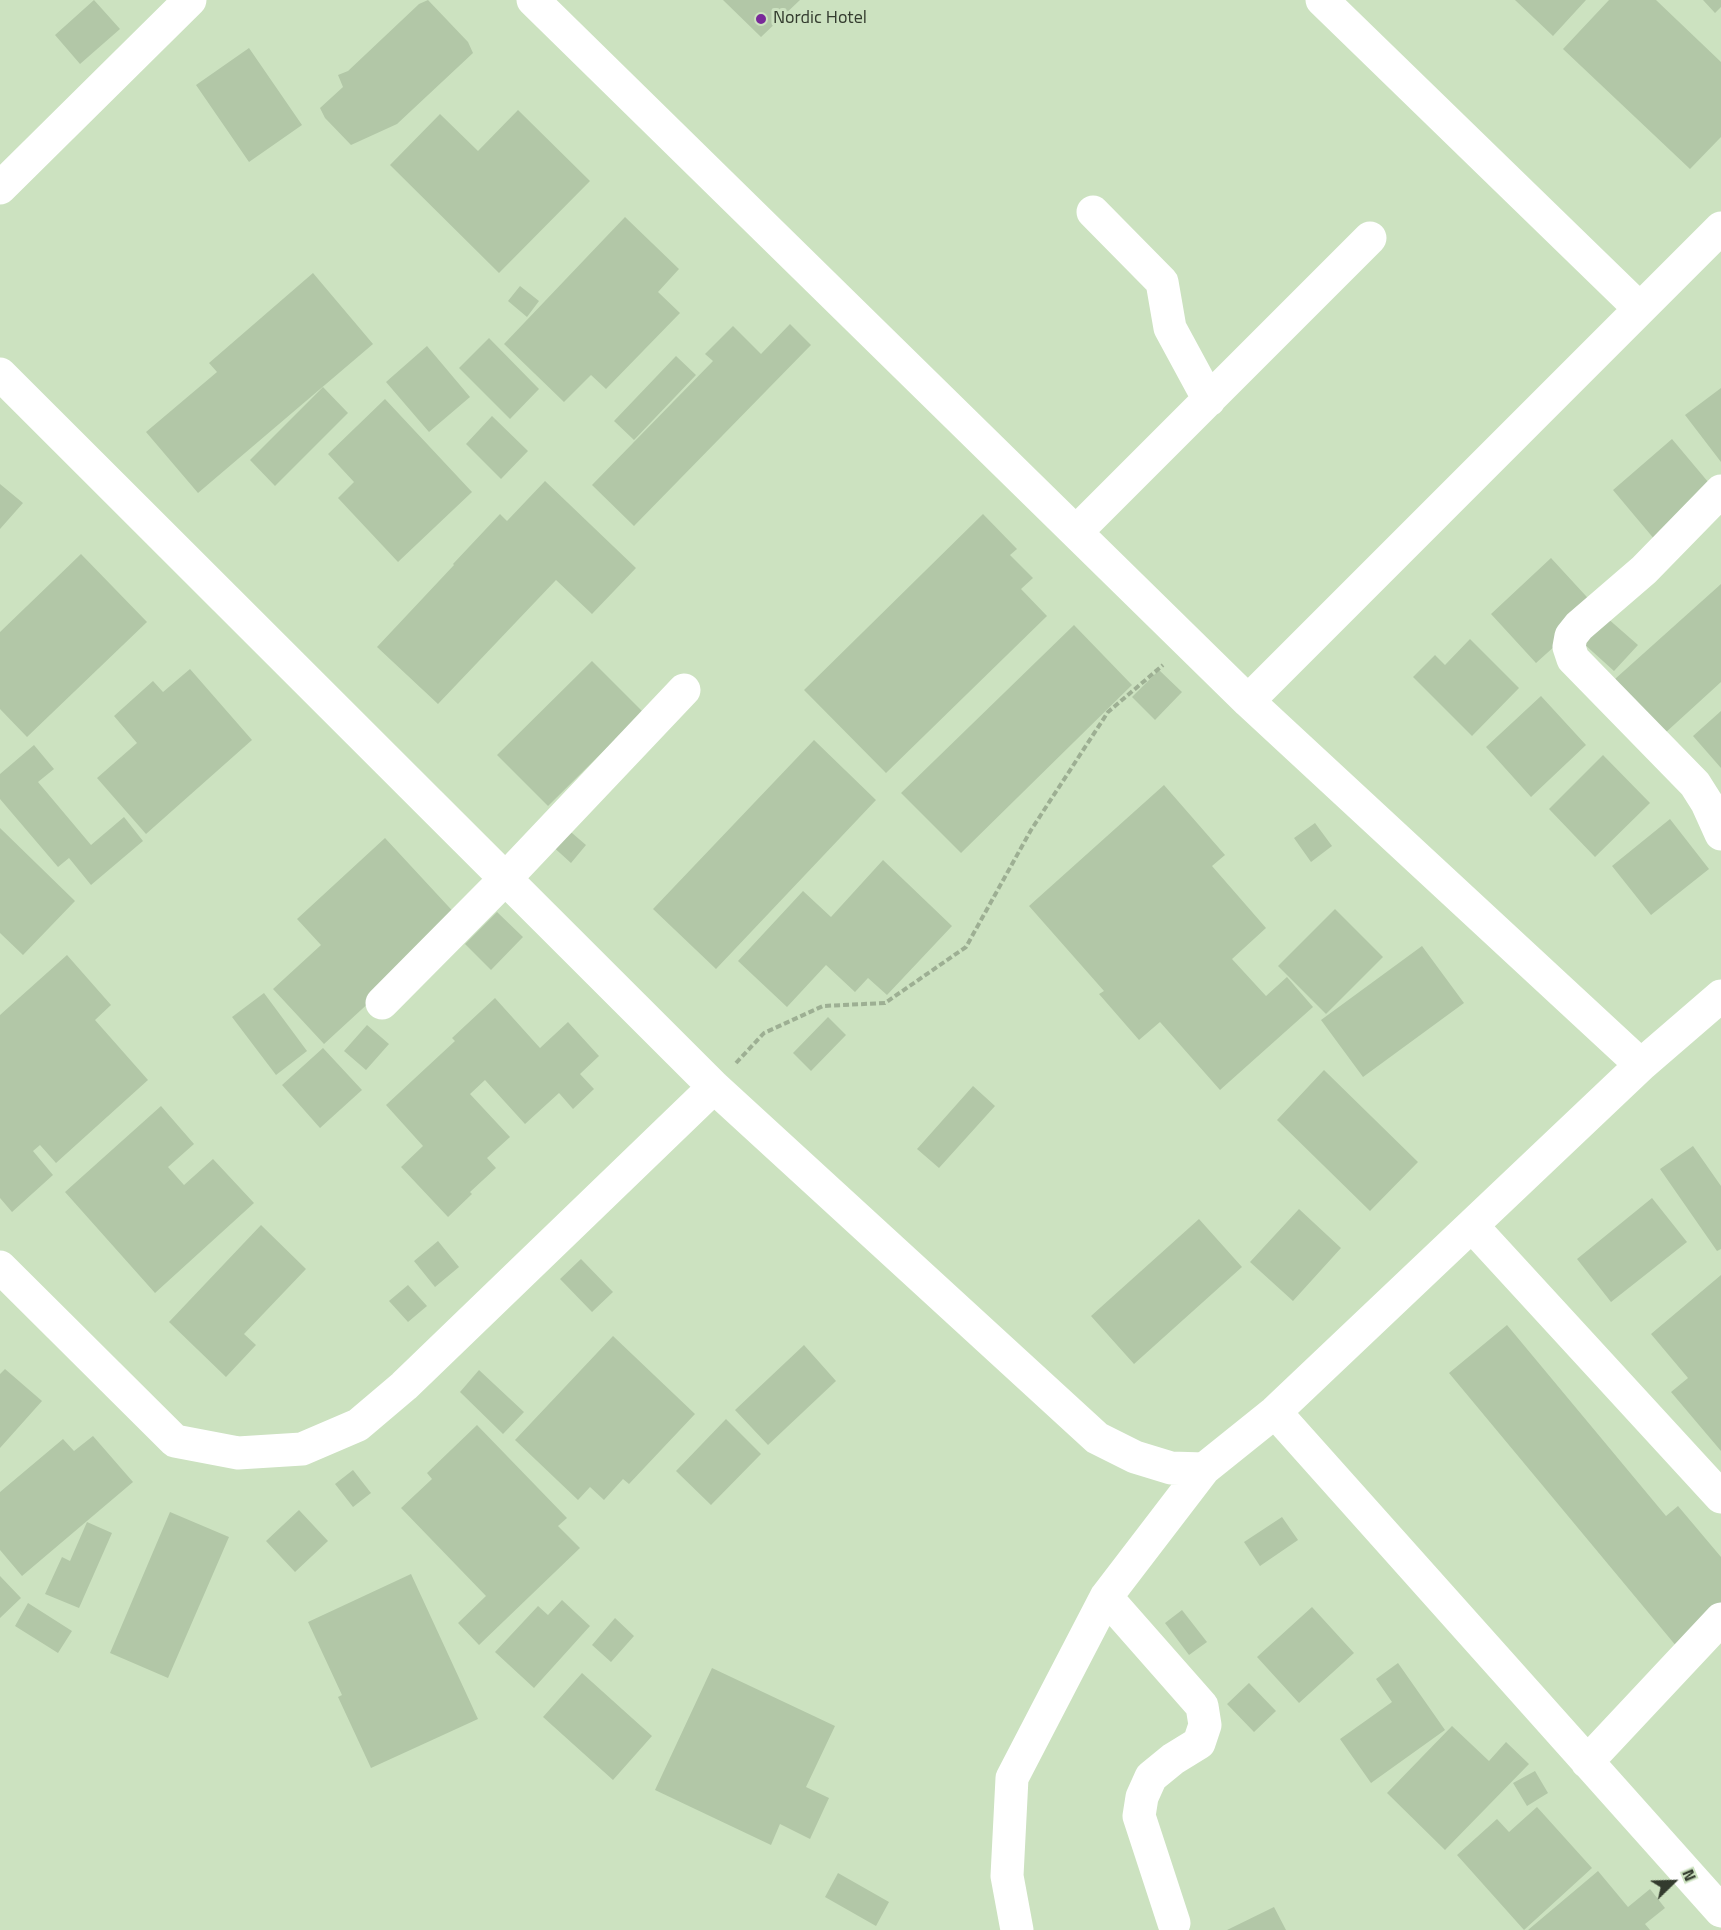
<!DOCTYPE html>
<html>
<head>
<meta charset="utf-8">
<style>
  body { margin:0 }
  #map { position:relative; width:1721px; height:1930px; overflow:hidden; background:#cce2c0; font-family:"Titillium Web",sans-serif }
  canvas { display:block }
  .north { position:absolute; left:1643px; top:1852px; width:60px; height:60px; -webkit-text-stroke:4px #cce2c0; paint-order:stroke; rotate:67deg; font-size:16px; font-weight:700; line-height:24px; text-align:center; color:#333b2e }
  .north::after { content:''; display:block; margin:auto; width:21px; height:27px; background:#333b2e; clip-path:polygon(50% 0,100% 100%,50% 72%,0 100%) }
</style>
</head>
<body>
<div id="map">
<canvas width="1721" height="1930"></canvas>
<div class="north">N</div>
</div>
<script>
const ctx = document.querySelector('canvas').getContext('2d');
ctx.lineJoin = 'round';
function fill(path, color) { ctx.fillStyle = color; ctx.fill(path, 'evenodd'); }
const poly = rows => new Path2D(rows.map(r => 'M' + r).join(''));
function stroke(path, color, width, dash) { ctx.strokeStyle = color; ctx.lineWidth = width; ctx.lineCap = dash ? 'butt' : 'round'; ctx.setLineDash(dash || []); ctx.stroke(path); }
function drawText(font, color, halo, rows, align = 'center') {
  ctx.font = font + ' "Titillium Web",sans-serif'; ctx.lineWidth = 6; ctx.setLineDash([]); ctx.textBaseline = 'middle'; ctx.strokeStyle = halo; ctx.fillStyle = color; for (const [text, x, y, turn = 0] of rows) {
    ctx.save(); ctx.translate(x, y); ctx.rotate((+turn || 0) * Math.PI / 180); ctx.textAlign = isNaN(turn) ? turn : align; if (halo) ctx.strokeText(text, 0, 0); ctx.fillText(text, 0, 0); ctx.restore();
  }
}
fill(poly([
  [94,0,120,29,80,64,55,35],
  [428,0,468,42,473,53,397,124,351,145,325,118,320,108,343,87,338,75,348,71,419,4],
  [723,0,800,0,761,37],
  [1515,0,1586,0,1553,36],
  [1609,0,1656,0,1721,62,1721,137,1690,169,1563,49],
  [1703,0,1721,0,1721,7,1715,13],
  [249,48,302,125,249,162,196,85],
  [518,110,590,181,499,273,390,165,440,114,478,151],
  [625,217,679,269,658,292,680,313,606,389,591,375,564,402,504,344],
  [313,273,373,344,198,493,146,432,217,372,209,363],
  [520,286,539,301,527,317,508,301],
  [790,324,811,345,634,526,592,485,713,361,705,354,733,326,761,354],
  [489,338,539,389,510,419,459,368],
  [427,346,470,397,429,432,386,382],
  [676,356,696,375,634,440,614,421],
  [323,387,348,413,275,486,250,460],
  [1721,388,1721,462,1685,415],
  [385,399,472,492,398,562,338,498,354,482,328,454],
  [492,416,528,451,501,479,466,444],
  [1672,439,1714,489,1655,540,1613,490],
  [545,481,636,568,592,614,556,580,438,704,377,647,454,565,453,564,500,514,507,521],
  [0,484,23,503,0,529],
  [983,514,1017,549,1010,555,1033,578,1021,589,1047,616,886,773,804,690],
  [81,554,147,622,27,737,0,709,0,632],
  [1551,558,1597,608,1536,663,1491,614],
  [1721,584,1721,682,1664,734,1615,679],
  [1606,617,1638,645,1614,671,1583,643],
  [1074,625,1132,685,961,853,901,793],
  [1470,639,1519,688,1472,736,1413,677,1435,655,1445,665],
  [592,661,643,712,548,806,497,755],
  [190,669,252,740,146,834,97,778,137,743,114,716,153,681,163,692],
  [1159,670,1182,692,1155,720,1132,697],
  [1541,696,1586,745,1531,797,1486,747],
  [1721,711,1721,768,1693,736],
  [814,740,876,800,716,969,653,909],
  [34,745,54,769,38,782,91,845,124,817,143,841,91,885,69,858,58,867,0,799,0,774],
  [1603,755,1650,803,1595,857,1549,809],
  [1164,785,1225,855,1212,866,1266,928,1232,959,1266,996,1287,977,1313,1007,1220,1090,1160,1022,1139,1040,1099,994,1104,991,1029,906],
  [1670,819,1709,869,1651,915,1612,866],
  [1315,823,1332,846,1311,862,1294,838],
  [565,827,586,845,571,863,550,844],
  [0,828,75,901,23,955,0,933],
  [385,838,460,919,324,1044,273,989,321,945,297,919],
  [883,860,952,926,887,995,868,978,855,992,826,965,787,1007,738,961,803,891,831,917],
  [1335,909,1383,957,1326,1014,1278,966],
  [497,912,523,937,491,970,465,944],
  [1422,946,1464,1003,1363,1077,1321,1020],
  [67,955,111,1005,95,1020,148,1080,56,1163,40,1145,33,1151,53,1175,12,1212,0,1198,0,1015],
  [264,993,307,1051,276,1075,232,1017],
  [495,998,540,1048,568,1022,599,1056,580,1074,594,1089,573,1109,559,1093,525,1124,485,1080,470,1094,510,1137,487,1158,496,1168,470,1192,472,1194,448,1217,401,1167,423,1146,386,1105,455,1041,452,1038],
  [828,1017,846,1035,811,1071,793,1053],
  [367,1025,389,1044,366,1070,344,1051],
  [323,1048,362,1090,320,1128,282,1085],
  [1324,1070,1418,1162,1370,1211,1277,1120],
  [973,1086,995,1106,939,1168,917,1149],
  [161,1106,194,1144,168,1167,184,1185,213,1159,254,1203,155,1293,65,1192],
  [1693,1146,1721,1186,1721,1249,1717,1251,1660,1169],
  [1652,1198,1687,1242,1611,1302,1577,1259],
  [1299,1209,1341,1248,1293,1301,1250,1262],
  [1199,1219,1242,1267,1134,1364,1091,1316],
  [261,1225,306,1269,244,1334,256,1345,226,1377,169,1322],
  [438,1241,459,1267,435,1287,414,1261],
  [581,1259,613,1292,592,1312,560,1279],
  [1721,1275,1721,1451,1671,1392,1688,1378,1651,1334],
  [408,1285,427,1306,408,1322,389,1301],
  [1507,1325,1666,1516,1678,1506,1721,1557,1721,1609,1677,1647,1449,1373],
  [613,1336,695,1414,629,1484,623,1479,604,1500,590,1487,578,1500,515,1440],
  [804,1345,836,1381,768,1445,735,1410],
  [5,1369,42,1401,0,1448,0,1374],
  [479,1370,524,1412,503,1434,460,1392],
  [726,1419,761,1454,711,1505,676,1471],
  [477,1425,567,1518,558,1526,580,1548,479,1645,458,1623,486,1596,401,1508,432,1479,427,1473],
  [93,1436,133,1482,22,1576,0,1550,0,1492,63,1439,74,1451],
  [353,1470,371,1493,353,1507,335,1484],
  [299,1510,328,1541,295,1572,266,1541],
  [170,1512,229,1537,168,1678,110,1653],
  [1282,1517,1298,1540,1260,1566,1244,1542],
  [87,1522,112,1533,79,1608,45,1594,62,1557,70,1561],
  [411,1574,478,1719,371,1768,338,1697,342,1695,308,1622],
  [0,1576,21,1598,0,1618],
  [562,1600,590,1626,534,1688,495,1652,538,1606,548,1615],
  [28,1603,72,1631,58,1653,15,1626],
  [1312,1607,1354,1653,1299,1703,1257,1657],
  [1182,1610,1207,1642,1189,1655,1165,1623],
  [615,1618,634,1636,611,1662,592,1645],
  [1398,1663,1445,1730,1371,1783,1340,1739,1392,1702,1376,1679],
  [712,1668,835,1726,806,1787,829,1798,810,1839,780,1824,771,1845,655,1790],
  [582,1673,652,1736,613,1780,543,1717],
  [1249,1683,1276,1711,1254,1732,1227,1704],
  [1452,1726,1489,1761,1506,1742,1529,1764,1445,1850,1387,1793],
  [1535,1771,1548,1793,1527,1806,1513,1783],
  [1537,1807,1592,1868,1524,1930,1457,1855,1497,1819,1509,1832],
  [1598,1871,1628,1907,1650,1889,1665,1908,1645,1924,1650,1930,1528,1930],
  [838,1873,889,1902,876,1926,825,1897],
  [1274,1907,1286,1930,1227,1930]
]), '#b2c7a7');
stroke(poly([
  [736,1063,764,1033,823,1006,885,1003,966,947,1031,830,1108,712,1163,665]
]), '#9daf93', 4, [6, 3]);
stroke(poly([
  [533,0,1248,701,1641,1065],
  [1322,0,1639,308],
  [0,188,190,0],
  [1093,212,1162,282,1170,328,1209,400],
  [0,374,714,1087,1097,1438,1135,1457,1171,1468,1204,1469,1275,1412,1641,1065,1721,996],
  [1721,491,1644,570,1579,626,1571,636,1569,647,1573,659,1695,784,1707,803,1721,834],
  [1076,532,1370,238],
  [1248,701,1721,228],
  [382,1003,505,879,684,690],
  [1472,1226,1721,1497],
  [0,1267,175,1441,238,1453,302,1449,358,1425,404,1386,714,1087],
  [1275,1412,1721,1911],
  [1106,1597,1202,1706,1205,1725,1199,1743,1173,1759,1151,1777,1142,1797,1139,1816,1174,1923],
  [1587,1762,1721,1619],
  [1017,1930,1007,1876,1012,1778,1106,1597,1204,1469]
]), '#fff', 33);
for (const [x, y, r, color] of [
  [761,19,6,"#792999"]
]) { const dot = new Path2D(); dot.arc(x, y, r, 0, 2 * Math.PI); ctx.fillStyle = color; ctx.fill(dot); stroke(dot, '#cce2c0', 2); }
drawText('18px', '#333b2e', '#cce2c0', [
  ["Nordic Hotel",773,19]
], 'left');
</script>
</body>
</html>
